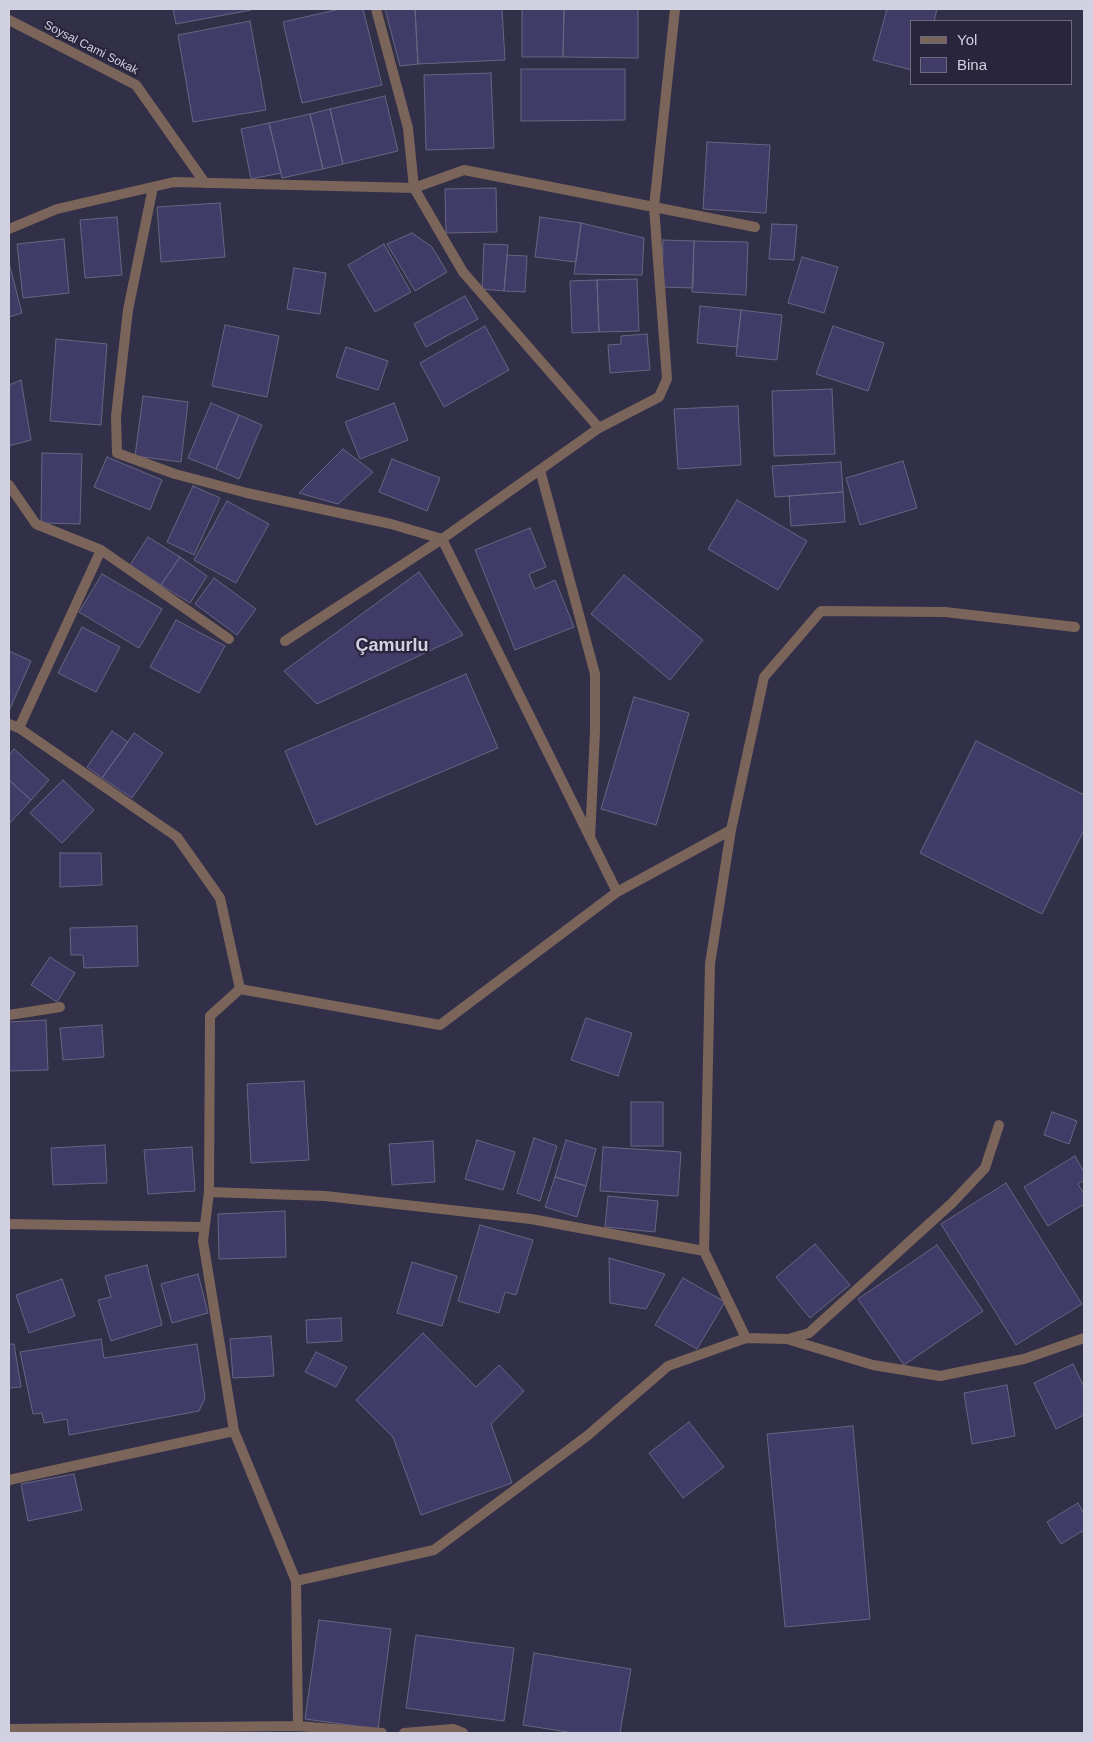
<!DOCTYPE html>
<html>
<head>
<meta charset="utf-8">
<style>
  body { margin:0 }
  #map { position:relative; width:1093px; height:1742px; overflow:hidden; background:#322f48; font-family:Arial,sans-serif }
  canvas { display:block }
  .frame { position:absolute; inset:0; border:10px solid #d2d1e2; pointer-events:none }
  .legend { position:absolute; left:910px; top:20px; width:162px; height:65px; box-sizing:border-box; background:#28253d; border:1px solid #6c6a7f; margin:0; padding:6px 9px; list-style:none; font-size:15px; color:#d2d1e2 }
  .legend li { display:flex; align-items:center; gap:10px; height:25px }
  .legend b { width:25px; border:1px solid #6c6a7f }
</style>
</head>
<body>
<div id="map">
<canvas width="1093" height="1742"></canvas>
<div class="frame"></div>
<ul class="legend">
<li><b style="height:6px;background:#7b655a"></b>Yol</li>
<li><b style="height:14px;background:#413c67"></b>Bina</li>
</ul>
</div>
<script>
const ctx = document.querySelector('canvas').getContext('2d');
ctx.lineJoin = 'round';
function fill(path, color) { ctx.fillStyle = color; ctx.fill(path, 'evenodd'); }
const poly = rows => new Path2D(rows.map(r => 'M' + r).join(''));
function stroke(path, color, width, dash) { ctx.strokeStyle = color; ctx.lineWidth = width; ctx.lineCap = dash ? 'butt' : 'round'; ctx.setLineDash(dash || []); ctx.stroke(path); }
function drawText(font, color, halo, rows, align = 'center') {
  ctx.font = font + ' Arial,sans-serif'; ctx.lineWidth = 4.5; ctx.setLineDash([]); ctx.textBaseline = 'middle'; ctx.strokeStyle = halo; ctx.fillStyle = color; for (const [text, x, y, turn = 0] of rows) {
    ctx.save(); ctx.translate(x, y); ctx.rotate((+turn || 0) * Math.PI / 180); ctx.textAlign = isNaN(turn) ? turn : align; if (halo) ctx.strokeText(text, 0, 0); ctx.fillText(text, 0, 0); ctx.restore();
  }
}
const building = poly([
  [173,9,251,9,251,10,176,24,173,9],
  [340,9,363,9,382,85,302,103,283,22,340,9],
  [385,9,415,9,418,64,400,66,385,9],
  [415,9,502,9,505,60,418,64,415,9],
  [522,9,564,9,563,57,522,57,522,9],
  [564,9,638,9,638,58,563,57,564,9],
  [887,9,937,9,934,21,912,21,912,70,873,60,887,9],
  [250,21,266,110,193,122,178,35,250,21],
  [521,69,625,69,625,120,521,121,521,69],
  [491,73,494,148,426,150,424,75,491,73],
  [385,96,398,151,343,164,330,109,385,96],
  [330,109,343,164,323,169,310,114,330,109],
  [310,114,323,169,282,178,269,123,310,114],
  [269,123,281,173,251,179,241,129,269,123],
  [707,142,770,145,766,213,703,209,707,142],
  [496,188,497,232,446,233,445,189,496,188],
  [220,203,225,257,161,262,157,207,220,203],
  [117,217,122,275,85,278,80,220,117,217],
  [540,217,581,223,576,262,535,257,540,217],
  [581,223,644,238,642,275,574,274,581,223],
  [772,224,797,225,794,260,769,259,772,224],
  [412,233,432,247,447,272,415,291,387,244,412,233],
  [64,239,69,293,23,298,17,244,64,239],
  [663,240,694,241,693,288,662,287,663,240],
  [694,241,748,242,746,295,692,292,694,241],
  [384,244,411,292,375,312,348,265,384,244],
  [484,244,508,245,504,291,482,289,484,244],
  [507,255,527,256,525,292,504,291,507,255],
  [802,257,838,267,824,313,788,303,802,257],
  [9,263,22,313,9,317,9,263],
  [294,268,326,273,320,314,287,309,294,268],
  [637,279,639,331,599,332,597,280,637,279],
  [597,280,599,332,572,333,570,281,597,280],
  [465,296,478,319,426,347,414,324,465,296],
  [700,306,741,310,737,347,697,343,700,306],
  [741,310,782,315,777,360,736,356,741,310],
  [225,325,279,336,267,397,212,386,225,325],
  [485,326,509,370,444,407,420,363,485,326],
  [833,326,884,343,868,391,816,374,833,326],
  [647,334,650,370,610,373,608,345,621,344,621,336,647,334],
  [56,339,107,344,101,425,50,421,56,339],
  [346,347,388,361,378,390,336,377,346,347],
  [21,380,31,440,9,446,9,385,21,380],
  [832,389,835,454,774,456,772,391,832,389],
  [143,396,188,402,181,462,135,456,143,396],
  [211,403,239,415,216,469,188,458,211,403],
  [394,403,408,440,360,459,345,422,394,403],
  [738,406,741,465,678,469,674,409,738,406],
  [239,415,262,425,239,479,216,469,239,415],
  [343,449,373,472,338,504,299,493,343,449],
  [42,453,82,454,80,524,41,523,42,453],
  [107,457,162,480,150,510,94,487,107,457],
  [392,459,440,478,427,511,379,492,392,459],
  [903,461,917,508,860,525,846,478,903,461],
  [841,462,843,492,775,497,772,466,841,462],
  [193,486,220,498,194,555,167,542,193,486],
  [843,492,845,522,791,526,789,496,843,492],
  [737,500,807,541,778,590,708,549,737,500],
  [227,501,269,524,236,583,194,560,227,501],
  [530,528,546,567,529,574,535,589,555,580,574,627,515,650,475,550,530,528],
  [148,537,180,557,161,585,130,565,148,537],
  [180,557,207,576,190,603,161,585,180,557],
  [419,572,463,635,317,704,284,671,419,572],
  [102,574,162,609,139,648,79,612,102,574],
  [624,575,703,640,670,680,591,614,624,575],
  [214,578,256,609,237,635,195,604,214,578],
  [176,620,225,646,199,693,150,667,176,620],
  [82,627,120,647,96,692,58,673,82,627],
  [9,651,31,661,9,711,9,651],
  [466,674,498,748,316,825,285,751,466,674],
  [634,697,689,713,656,825,601,809,634,697],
  [112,731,128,742,102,778,87,767,112,731],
  [134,733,163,753,132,798,102,778,134,733],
  [976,741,1084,795,1084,830,1042,914,920,853,976,741],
  [14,749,49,780,31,800,9,780,9,755,14,749],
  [9,780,31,800,9,824,9,780],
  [63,780,94,810,62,843,30,813,63,780],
  [60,853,101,853,102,885,60,887,60,853],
  [137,926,138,966,84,968,83,955,71,955,70,928,137,926],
  [50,957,75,973,57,1002,31,985,50,957],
  [586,1018,632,1033,618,1076,571,1060,586,1018],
  [46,1020,48,1070,9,1071,9,1022,46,1020],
  [102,1025,104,1057,63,1060,60,1028,102,1025],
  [304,1081,309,1160,251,1163,247,1084,304,1081],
  [631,1102,663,1102,663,1146,631,1146,631,1102],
  [1052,1112,1077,1121,1069,1144,1044,1135,1052,1112],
  [534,1138,557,1146,540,1201,517,1193,534,1138],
  [477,1140,515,1152,503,1190,465,1179,477,1140],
  [566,1140,596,1149,586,1186,555,1177,566,1140],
  [433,1141,435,1182,392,1185,389,1144,433,1141],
  [105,1145,107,1183,53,1185,51,1148,105,1145],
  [192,1147,195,1191,148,1194,144,1150,192,1147],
  [603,1147,681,1152,678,1196,600,1191,603,1147],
  [1075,1156,1084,1172,1084,1180,1078,1184,1084,1194,1084,1204,1048,1226,1024,1187,1075,1156],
  [555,1177,586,1186,577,1217,545,1207,555,1177],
  [1006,1183,1082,1304,1016,1345,941,1224,1006,1183],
  [608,1196,658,1201,655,1232,605,1227,608,1196],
  [285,1211,286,1257,219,1259,218,1214,285,1211],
  [480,1225,533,1240,516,1295,505,1292,499,1313,458,1301,480,1225],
  [815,1244,850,1285,810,1318,776,1277,815,1244],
  [937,1245,983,1311,904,1365,858,1299,937,1245],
  [609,1258,665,1274,646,1309,610,1303,609,1258],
  [412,1262,457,1276,442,1326,397,1313,412,1262],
  [147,1265,162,1325,111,1341,98,1300,111,1297,105,1276,147,1265],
  [198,1274,208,1313,172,1323,161,1284,198,1274],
  [683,1278,725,1302,697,1349,655,1325,683,1278],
  [62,1279,75,1316,29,1333,16,1295,62,1279],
  [341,1318,342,1341,307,1343,306,1320,341,1318],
  [423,1333,476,1387,499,1365,524,1391,491,1424,512,1483,421,1515,393,1437,356,1400,423,1333],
  [271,1336,274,1376,233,1378,230,1339,271,1336],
  [101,1339,104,1358,197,1344,205,1398,199,1411,69,1435,67,1419,44,1423,42,1413,33,1414,20,1352,101,1339],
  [9,1344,14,1344,21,1387,9,1388,9,1344],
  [316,1352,347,1367,336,1387,305,1372,316,1352],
  [1073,1364,1084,1387,1084,1415,1056,1429,1034,1383,1073,1364],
  [1007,1385,1015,1436,972,1444,964,1393,1007,1385],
  [689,1422,724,1467,683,1498,649,1453,689,1422],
  [853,1426,870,1619,785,1627,767,1434,853,1426],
  [74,1474,82,1510,28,1521,21,1484,74,1474],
  [1078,1503,1084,1514,1084,1530,1061,1544,1047,1522,1078,1503],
  [319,1620,391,1629,378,1729,305,1719,319,1620],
  [416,1635,514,1648,504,1721,406,1708,416,1635],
  [534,1653,631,1669,620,1733,574,1733,523,1725,534,1653]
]);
fill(building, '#413c67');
stroke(building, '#676581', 1);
stroke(poly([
  [376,9,408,128,414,188,463,272,599,428],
  [9,20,136,85,205,183],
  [153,187,128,310,116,416,117,453,175,474,247,493,391,524,442,539],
  [9,229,57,209,174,182,414,188,464,170,654,207,675,9],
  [540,470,595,674,595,731,590,838],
  [9,485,36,524,101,550,19,728],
  [101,550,229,639],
  [285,641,442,539],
  [9,724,19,728,177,837,220,898,240,989,440,1025,617,892],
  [731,830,617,892,442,539,599,428,659,397,667,379,654,207,755,227],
  [9,1015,60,1007],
  [209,1192,325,1196,531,1219,704,1251],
  [9,1224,203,1227],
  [746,1338,787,1339,873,1365,940,1376,1024,1359,1084,1338],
  [788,1339,809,1333,952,1203,985,1168,999,1125],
  [234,1431,203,1241,209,1192,210,1016,240,989],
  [9,1480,234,1431,296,1581,298,1726,9,1729],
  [296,1581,434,1550,587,1436,668,1366,746,1338,704,1251,710,964,731,830,764,677,821,611,945,612,1075,627],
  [298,1726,382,1733],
  [404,1733,453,1729,463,1733]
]), '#7b655a', 10);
drawText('12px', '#d2d1e2', '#28253d', [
  ["Soysal Cami Sokak",91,48,27]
]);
drawText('bold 18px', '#d2d1e2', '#28253d', [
  ["Çamurlu",392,646]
]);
</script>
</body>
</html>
